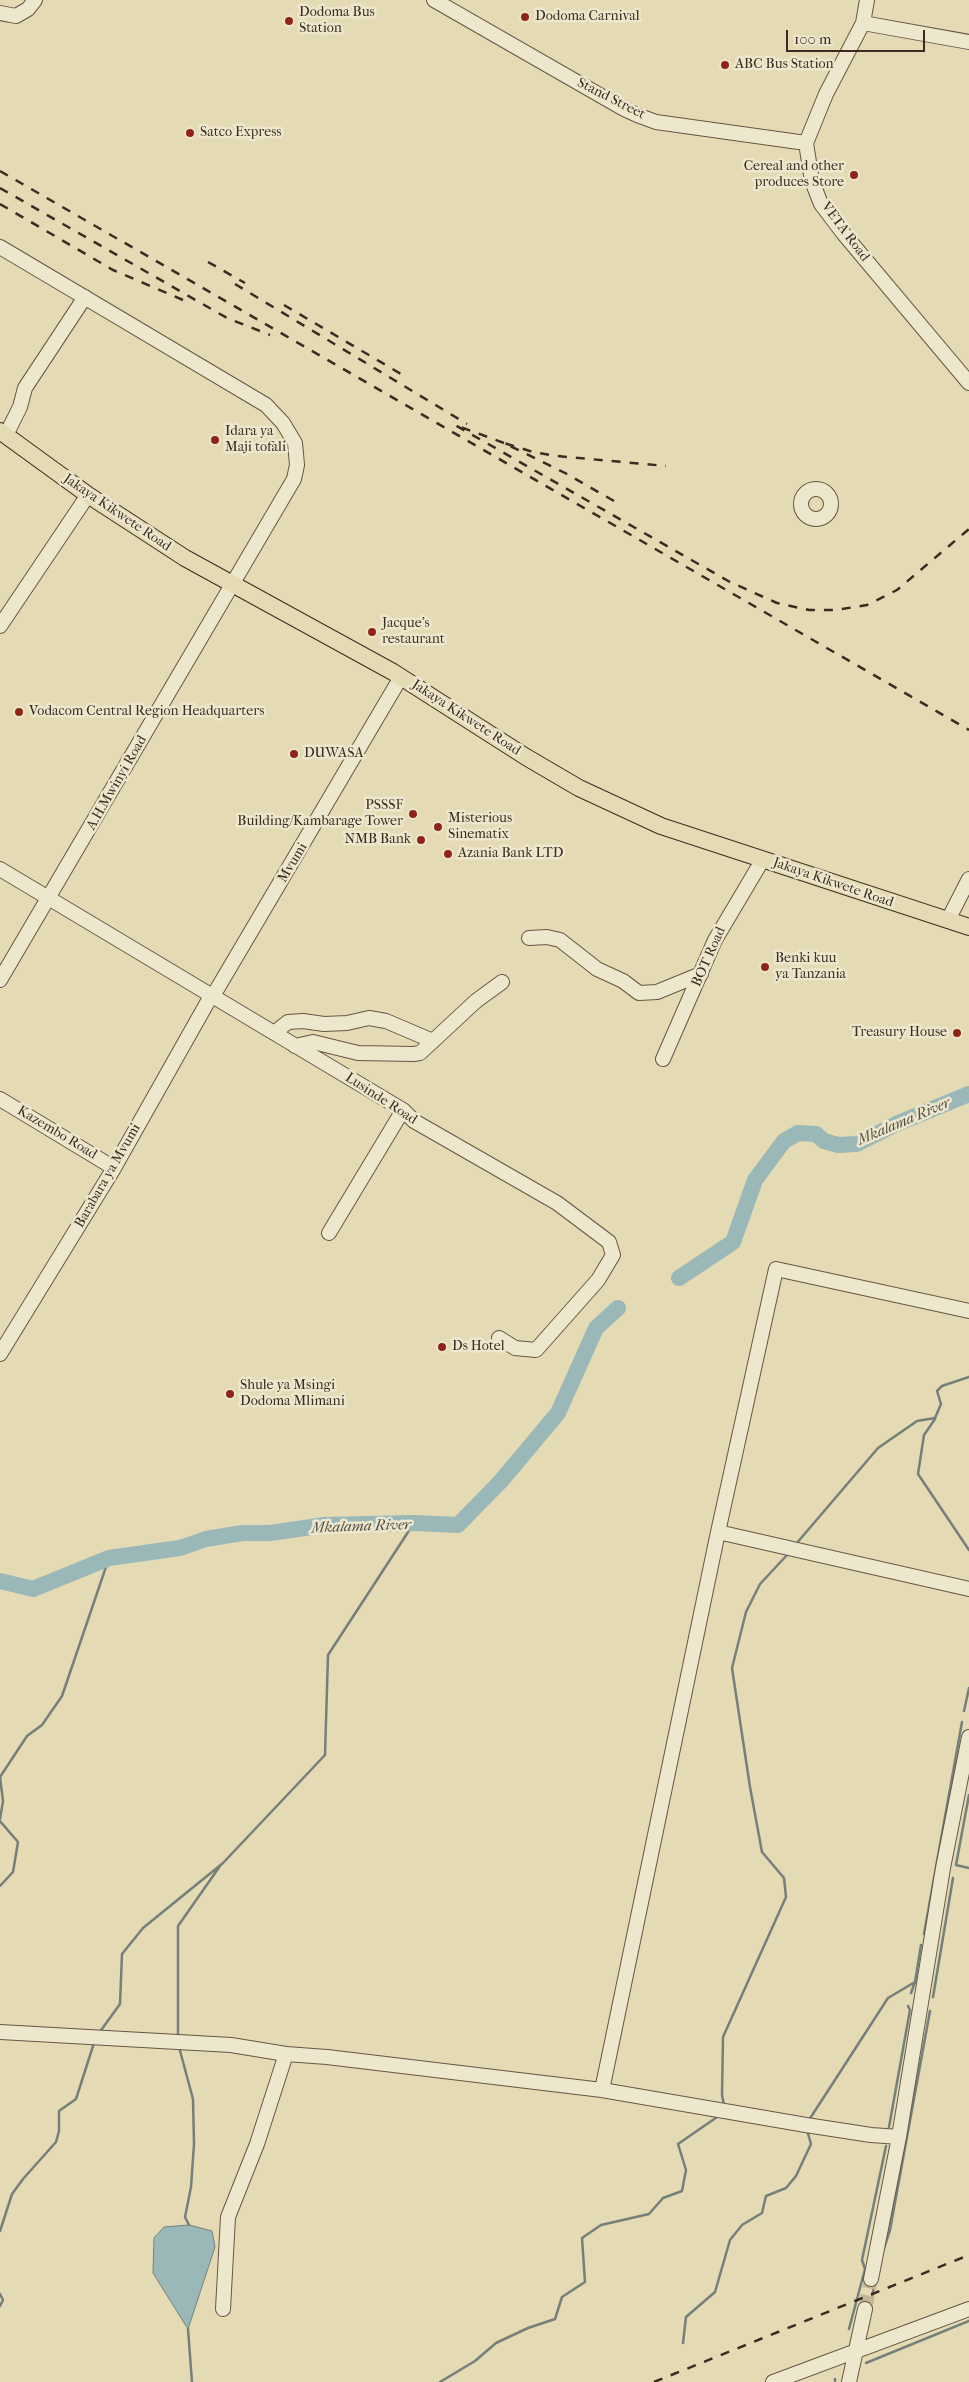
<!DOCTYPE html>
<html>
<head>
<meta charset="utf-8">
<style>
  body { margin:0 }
  #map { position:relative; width:969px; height:2382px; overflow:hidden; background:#e4dab3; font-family:"IM FELL French Canon",serif }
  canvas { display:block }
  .scale { position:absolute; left:786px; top:30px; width:139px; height:22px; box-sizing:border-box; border:2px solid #3d2a20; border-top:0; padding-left:6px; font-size:15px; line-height:18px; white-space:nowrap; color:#3d2a20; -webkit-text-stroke:4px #ede7ce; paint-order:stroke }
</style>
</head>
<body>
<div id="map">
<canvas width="969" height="2382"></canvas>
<div class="scale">100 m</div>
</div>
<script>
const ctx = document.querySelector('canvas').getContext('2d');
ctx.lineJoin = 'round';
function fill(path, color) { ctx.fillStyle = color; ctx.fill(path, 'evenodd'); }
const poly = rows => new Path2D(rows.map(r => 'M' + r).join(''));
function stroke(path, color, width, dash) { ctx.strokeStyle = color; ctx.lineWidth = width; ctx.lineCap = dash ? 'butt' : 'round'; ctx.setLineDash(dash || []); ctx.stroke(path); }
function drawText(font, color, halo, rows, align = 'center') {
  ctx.font = font + ' "IM FELL French Canon",serif'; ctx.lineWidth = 5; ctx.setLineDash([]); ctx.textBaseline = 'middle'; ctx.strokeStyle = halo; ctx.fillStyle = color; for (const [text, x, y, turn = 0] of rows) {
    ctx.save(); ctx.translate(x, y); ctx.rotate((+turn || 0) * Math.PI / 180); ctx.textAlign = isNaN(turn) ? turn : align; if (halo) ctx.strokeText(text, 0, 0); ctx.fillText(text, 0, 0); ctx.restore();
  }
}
const water = poly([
  [189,2225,212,2231,215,2247,188,2329,153,2273,154,2238,164,2227,189,2225]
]);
fill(water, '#9ab8b8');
stroke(water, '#757f7b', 1);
stroke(poly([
  [935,1419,924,1435,918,1474,969,1550],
  [796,1544,878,1448,917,1421,935,1418,941,1404,937,1391,942,1386,969,1377],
  [964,1711,969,1688],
  [969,1795,956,1865,969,1868],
  [0,1819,3,1801,0,1777,27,1736,42,1725,62,1696,109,1558],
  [0,1821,18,1842,13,1872,0,1886],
  [924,1934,962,1722],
  [911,1993,915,1982,921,1945],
  [933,1997,953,1878],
  [99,2033,120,2004,122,1954,143,1928,223,1863,325,1755,328,1655,414,1523],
  [178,2037,178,1926,220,1866],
  [179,2047,193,2099,194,2144,191,2187,185,2217,189,2225],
  [724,2105,722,2095,723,2037,786,1897,784,1878,762,1852,750,1787,732,1668,746,1612,760,1584,788,1554],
  [809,2120,888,1998,915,1982],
  [889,2127,910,2010,908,2006],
  [0,2231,12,2194,23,2179,56,2142,59,2131,59,2111,76,2099,94,2043],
  [884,2248,890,2230,930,2011],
  [0,2294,3,2300,0,2306],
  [870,2306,875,2282],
  [188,2329,192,2382],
  [849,2329,865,2269,862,2260,886,2146],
  [683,2343,686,2317,715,2292,730,2240,742,2225,762,2213,766,2196,786,2188,796,2176,811,2144,807,2130],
  [866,2363,969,2321],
  [835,2379,835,2382],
  [440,2382,475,2361,496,2343,528,2328,555,2319,562,2297,585,2282,582,2238,601,2225,649,2214,663,2198,682,2191,686,2170,678,2144,720,2115]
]), '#757f7b', 2.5);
stroke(poly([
  [679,1278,733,1242,755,1180,784,1141,798,1133,816,1134,824,1141,838,1145,857,1144,896,1124,969,1094],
  [0,1581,33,1589,109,1558,180,1548,206,1539,242,1533,270,1533,325,1525,414,1523,458,1525,501,1481,558,1413,596,1328,618,1308]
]), '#9ab8b8', 16);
stroke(poly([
  [865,2309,871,2279]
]), '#c3b796', 14, [14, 7]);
const minor = poly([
  [434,0,624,109,637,115,656,122,806,143],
  [867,0,863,23,826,94,806,143,812,181,821,204,843,233,969,383],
  [0,13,16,16,28,9,35,0],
  [863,23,969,42],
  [0,247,266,405,283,423,295,443,297,465,294,479,0,980],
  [6,435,20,407,25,388,85,297],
  '801 504a15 15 0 1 1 30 0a15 15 0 1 1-30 0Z',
  [0,626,88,495],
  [0,869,403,1110,414,1121,557,1203,609,1242,613,1255,598,1280,536,1350,515,1348,499,1338],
  [948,920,969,879],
  [529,938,547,937,560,940,597,969,623,981,639,993,657,992,701,974],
  [213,996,401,677],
  [274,1033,288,1022,303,1021,324,1024,347,1023,369,1018,386,1021,433,1041],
  [295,1046,313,1042,358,1053,413,1054,420,1053,476,1001,502,982],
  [663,1059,715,940,763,859],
  [0,1099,114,1168],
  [329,1233,403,1110],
  [0,1354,114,1168,211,996],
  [718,1532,776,1269,969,1311],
  [0,2032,231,2045,286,2054,327,2057,602,2090,806,2125,871,2135,899,2137],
  [602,2090,718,1532,969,1589],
  [871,2279,899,2137,943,1868,969,1737],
  [223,2309,228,2217,257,2144,286,2054],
  [773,2382,969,2309],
  [849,2382,865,2309]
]);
const major = poly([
  [0,431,88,495,185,558,393,672,526,757,579,788,661,826,969,927]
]);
stroke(minor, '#675645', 16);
stroke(major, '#3d2a20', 18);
stroke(minor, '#ede7ce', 14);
stroke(major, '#e4dab3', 16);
stroke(poly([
  [0,171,969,730],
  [0,188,227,318,270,335],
  [0,204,113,270,183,300],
  [208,262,245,283],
  [235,284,467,424],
  [284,305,401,374],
  [504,443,455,425,730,582,777,603,809,610,836,610,867,605,897,590,969,529],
  [614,501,565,473,504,443,533,452,557,456,666,466],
  [654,2382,969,2255]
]), '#3d2a20', 2.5, [9, 9]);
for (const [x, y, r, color] of [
  [525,17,5,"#8f2418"],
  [289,21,5,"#8f2418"],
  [725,65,5,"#8f2418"],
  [190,133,5,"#8f2418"],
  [854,175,5,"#8f2418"],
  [215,440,5,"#8f2418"],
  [372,632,5,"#8f2418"],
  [19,712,5,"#8f2418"],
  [294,754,5,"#8f2418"],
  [413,814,5,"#8f2418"],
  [438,827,5,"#8f2418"],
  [421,840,5,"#8f2418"],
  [448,854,5,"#8f2418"],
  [765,967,5,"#8f2418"],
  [957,1033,5,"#8f2418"],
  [442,1347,5,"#8f2418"],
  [230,1394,5,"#8f2418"]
]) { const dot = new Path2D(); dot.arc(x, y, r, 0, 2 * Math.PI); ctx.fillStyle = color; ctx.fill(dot); stroke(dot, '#ede7ce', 2); }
drawText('14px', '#3d2a20', '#ede7ce', [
  ["Dodoma Bus",299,13],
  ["Station",299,29],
  ["Dodoma Carnival",535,17],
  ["ABC Bus Station",735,65],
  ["Satco Express",200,133],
  ["Cereal and other",844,167,"right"],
  ["produces Store",844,183,"right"],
  ["Idara ya",225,432],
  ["Maji tofali",225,448],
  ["Jacque's",382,624],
  ["restaurant",382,640],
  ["Vodacom Central Region Headquarters",29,712],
  ["DUWASA",304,754],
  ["PSSSF",403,806,"right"],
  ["Building/Kambarage Tower",403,822,"right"],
  ["Misterious",448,819],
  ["Sinematix",448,835],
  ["NMB Bank",411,840,"right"],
  ["Azania Bank LTD",458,854],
  ["Benki kuu",775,959],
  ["ya Tanzania",775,975],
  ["Treasury House",947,1033,"right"],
  ["Ds Hotel",452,1347],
  ["Shule ya Msingi",240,1386],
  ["Dodoma Mlimani",240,1402]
], 'left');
drawText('14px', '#3d2a20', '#ede7ce', [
  ["Stand Street",611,99,27],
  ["VETA Road",845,232,53],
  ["Jakaya Kikwete Road",117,513,34],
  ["Jakaya Kikwete Road",466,718,33],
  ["A.H.Mwinyi Road",117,783,-60],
  ["Mvumi",293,863,-59],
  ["Jakaya Kikwete Road",833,883,19],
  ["BOT Road",709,957,-66],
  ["Lusinde Road",381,1099,33],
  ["Kazembo Road",57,1133,31],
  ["Barabara ya Mvumi",108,1176,-60]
]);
drawText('italic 15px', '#544e46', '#ede7ce', [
  ["Mkalama River",904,1122,-23],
  ["Mkalama River",361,1527,-2]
]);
</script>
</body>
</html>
